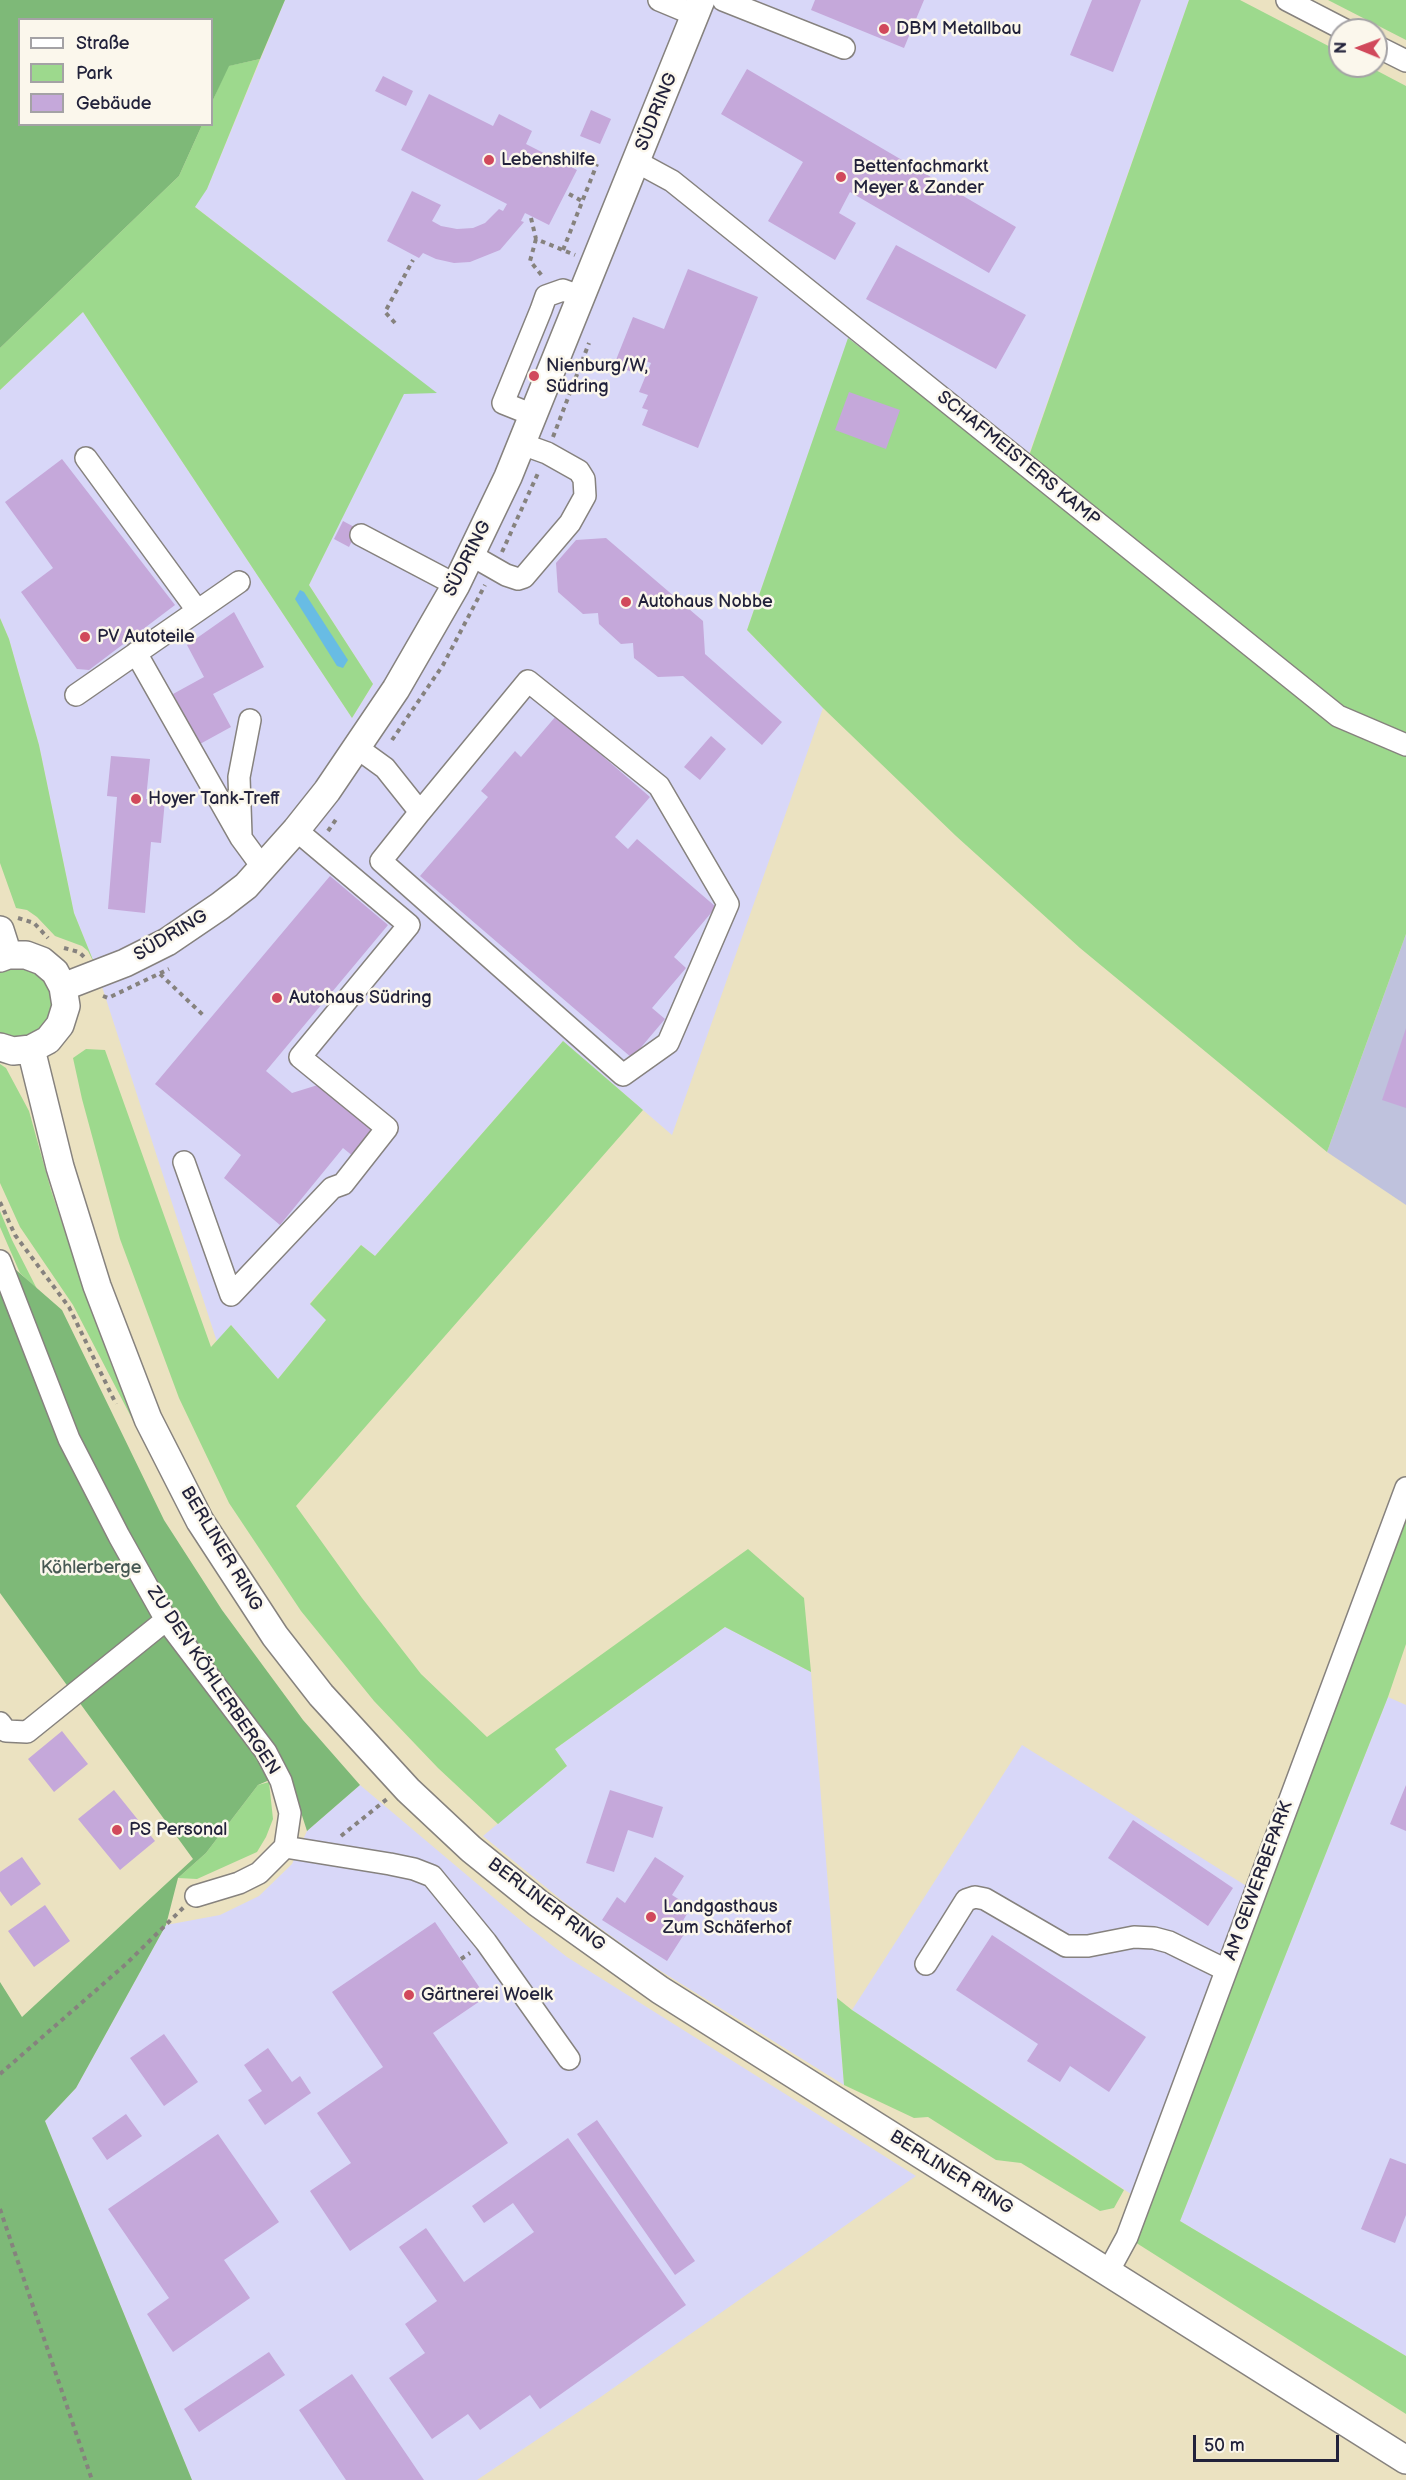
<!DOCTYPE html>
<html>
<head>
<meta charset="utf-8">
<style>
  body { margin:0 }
  #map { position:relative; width:1406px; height:2480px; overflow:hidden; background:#ebe2c1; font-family:"Balsamiq Sans",sans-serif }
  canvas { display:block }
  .legend { position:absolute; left:18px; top:18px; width:195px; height:108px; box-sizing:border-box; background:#fbf7ec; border:2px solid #a4a2a5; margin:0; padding:8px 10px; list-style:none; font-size:18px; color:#22223b }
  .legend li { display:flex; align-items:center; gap:12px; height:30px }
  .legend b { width:30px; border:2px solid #a4a2a5 }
  .north { position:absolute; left:1328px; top:18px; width:60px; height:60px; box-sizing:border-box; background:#fbf7ec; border:2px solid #a4a2a5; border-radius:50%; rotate:271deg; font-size:16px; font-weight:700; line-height:24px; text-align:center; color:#22223b }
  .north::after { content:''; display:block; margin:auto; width:21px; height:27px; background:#d1495b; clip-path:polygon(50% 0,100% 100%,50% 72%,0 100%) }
  .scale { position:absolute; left:1193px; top:2435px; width:146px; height:27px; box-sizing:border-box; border:3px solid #22223b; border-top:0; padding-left:8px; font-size:18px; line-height:21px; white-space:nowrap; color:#22223b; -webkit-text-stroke:4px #fbf7ec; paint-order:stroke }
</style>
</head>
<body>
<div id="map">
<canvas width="1406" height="2480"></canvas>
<ul class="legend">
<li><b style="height:8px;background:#fff"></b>Straße</li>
<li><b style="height:16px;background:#9dd98d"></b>Park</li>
<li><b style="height:16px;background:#c5a8da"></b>Gebäude</li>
</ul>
<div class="north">N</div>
<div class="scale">50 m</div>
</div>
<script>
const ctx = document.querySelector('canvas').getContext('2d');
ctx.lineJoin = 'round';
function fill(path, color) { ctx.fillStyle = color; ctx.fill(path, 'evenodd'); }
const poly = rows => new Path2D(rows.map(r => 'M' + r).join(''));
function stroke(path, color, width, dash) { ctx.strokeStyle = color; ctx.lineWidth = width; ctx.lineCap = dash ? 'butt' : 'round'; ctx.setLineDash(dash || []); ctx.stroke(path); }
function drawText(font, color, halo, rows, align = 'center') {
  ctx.font = font + ' "Balsamiq Sans",sans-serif'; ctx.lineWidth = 5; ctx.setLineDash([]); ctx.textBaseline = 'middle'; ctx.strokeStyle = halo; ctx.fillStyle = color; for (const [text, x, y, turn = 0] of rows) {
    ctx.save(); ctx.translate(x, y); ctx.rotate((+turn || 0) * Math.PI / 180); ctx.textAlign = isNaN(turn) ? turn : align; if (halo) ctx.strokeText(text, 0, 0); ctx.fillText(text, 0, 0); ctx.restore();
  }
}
fill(poly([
  [285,0,1189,0,1022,474,848,339,747,630,823,708,672,1135,563,1041,375,1256,361,1245,310,1303,326,1320,278,1379,231,1325,217,1342,95,965,74,913,39,745,9,639,0,618,0,390,83,312,352,718,373,684,309,585,404,393,436,393,194,206,207,189],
  [725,1627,811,1672,844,2085,651,1965,564,1902,483,1836,566,1767,555,1749],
  [1388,1697,1406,1705,1406,2356,1180,2221],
  [1022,1745,1248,1887,1131,2194,852,2010],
  [360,1785,526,1925,567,1957,916,2176,602,2396,477,2480,192,2480,45,2121,76,2088,166,1925,220,1915,259,1896,292,1864,307,1831]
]), '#d8d7f8');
fill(poly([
  [1406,934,1406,1205,1327,1152]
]), '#bfc2dd');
fill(poly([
  [1189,0,1240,0,1340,52,1340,66,1368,66,1406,86,1406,934,1327,1152,1080,948,956,836,823,708,747,630,848,338,1023,473],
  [1328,0,1406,0,1406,40],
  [260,59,207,189,195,207,437,393,404,394,309,585,373,684,352,718,83,312,0,390,0,348,179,176,202,125,212,124,212,102,228,66],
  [0,618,9,639,39,745,74,913,95,965,88,951,82,946,55,936,37,917,27,910,16,908,0,863],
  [23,965,47,980,55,1007,40,1032,27,1038,13,1039,0,1034,0,970],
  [563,1041,643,1110,296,1506,362,1598,421,1674,487,1737,748,1549,804,1598,811,1672,725,1627,555,1749,567,1766,498,1824,438,1768,374,1701,301,1611,229,1503,179,1398,120,1239,82,1099,73,1058,86,1049,105,1050,211,1347,231,1325,278,1379,326,1320,310,1304,361,1245,375,1256],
  [0,1064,6,1068,29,1111,51,1190,86,1295,113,1369,145,1438,140,1434,73,1305,20,1227,0,1183],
  [0,1211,12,1240,37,1289,20,1273,0,1227],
  [1406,1488,1406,1644,1388,1697,1180,2221,1406,2356,1406,2414,1127,2237],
  [269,1782,273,1819,266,1837,257,1852,197,1879,178,1878,206,1853,258,1785],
  [837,1998,852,2010,1124,2190,1114,2208,1100,2211,1021,2163,996,2160,928,2117,914,2118,844,2085]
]), '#9dd98d');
fill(poly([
  [0,0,285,0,260,59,229,66,212,102,212,20,20,20,20,124,202,125,179,176,0,348],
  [0,1256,62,1310,164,1520,222,1610,303,1720,360,1785,307,1831,288,1772,258,1785,206,1853,178,1878,166,1925,76,2088,45,2121,192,2480,0,2480,0,1982,22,2017,193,1859,0,1593]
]), '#7eb978');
fill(poly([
  [300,590,304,592,348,660,343,668,337,666,295,599]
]), '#68bce4');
fill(poly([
  [815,0,924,0,904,48,811,10],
  [1092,0,1141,0,1113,72,1070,55],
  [747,69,1016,227,989,273,850,192,839,213,856,223,835,260,768,221,803,162,721,114],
  [383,76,413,91,406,106,375,91],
  [429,94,493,126,499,114,532,131,526,144,577,170,549,225,525,213,521,221,524,222,500,250,470,262,454,263,436,259,423,253,419,258,387,241,412,191,441,205,432,221,441,226,457,229,473,228,485,223,499,209,503,211,507,204,401,150],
  [591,110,611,119,600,144,580,136],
  [896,245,1026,315,996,369,866,299],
  [688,269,758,297,698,448,642,425,648,410,642,408,648,395,639,392,651,363,637,358,632,372,614,365,633,317,664,329],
  [849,392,900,410,886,449,835,430],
  [62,459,175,605,89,670,77,669,21,592,53,568,5,502],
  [343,521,358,529,349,547,334,539],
  [606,538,703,621,705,654,782,722,762,745,683,676,658,677,634,658,633,643,621,644,599,624,598,613,583,614,558,592,556,563,576,540],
  [234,612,264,667,213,694,231,727,200,744,173,694,204,677,187,645],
  [556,716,650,797,615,837,628,849,637,839,716,907,674,957,686,968,652,1008,665,1019,632,1058,420,876,488,797,481,791,515,751,521,757],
  [711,736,726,749,700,780,684,767],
  [111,756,150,759,146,799,165,800,161,843,151,842,145,913,108,909,117,797,107,796],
  [330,876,388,925,266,1071,292,1093,321,1084,374,1131,354,1157,343,1148,280,1225,224,1178,241,1155,155,1084],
  [1406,1028,1406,1108,1382,1100],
  [62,1731,88,1764,54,1792,28,1759],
  [1406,1785,1406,1831,1390,1824],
  [114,1790,155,1841,120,1870,78,1819],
  [610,1790,663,1807,653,1838,628,1830,614,1872,586,1863],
  [1133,1820,1233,1888,1208,1926,1108,1858],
  [22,1857,41,1884,11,1906,0,1891,0,1872],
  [655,1857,684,1876,672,1895,691,1907,681,1924,688,1928,667,1961,602,1920,617,1897,625,1903],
  [45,1905,70,1941,34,1967,8,1931],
  [435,1922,486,1997,433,2033,508,2143,350,2251,310,2191,351,2163,317,2113,383,2067,332,1992],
  [992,1935,1146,2037,1109,2092,1070,2066,1060,2082,1027,2061,1038,2044,956,1990],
  [164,2034,198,2082,164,2106,130,2058],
  [268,2048,292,2082,300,2076,311,2093,265,2125,248,2100,262,2091,244,2065],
  [126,2114,142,2136,107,2160,92,2138],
  [597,2120,695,2261,675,2275,577,2134],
  [218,2134,279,2222,224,2260,250,2298,173,2352,147,2314,169,2298,108,2209],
  [568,2138,686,2305,540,2409,530,2395,480,2430,468,2414,432,2439,389,2378,425,2353,405,2324,437,2301,399,2247,426,2228,464,2282,534,2232,513,2203,484,2223,472,2206],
  [1390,2158,1406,2164,1406,2215,1395,2243,1361,2229],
  [269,2352,285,2375,199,2432,184,2409],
  [352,2374,424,2480,346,2480,299,2410]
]), '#c5a8da');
const minor = poly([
  [659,0,695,15],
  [723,0,844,48],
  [1287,0,1345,30],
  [1376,46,1406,61],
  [637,162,672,181,1338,716,1406,745],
  [533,415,503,403,541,310,546,296,563,290,582,297],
  [86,458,197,610],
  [361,535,456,585],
  [471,555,506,575,518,579,524,577,570,523,585,496,584,479,579,471,547,453,522,444],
  [136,653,241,838,263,868],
  [76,695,239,582],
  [356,747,385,768,420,812,528,681,659,786,728,904,668,1043,623,1075,381,861,420,812],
  [241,835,239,777,250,720],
  [184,1162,231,1295,332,1188,343,1184,387,1128,300,1057,409,925,296,830],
  [0,1261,69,1439,119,1536,166,1620,266,1752,281,1781,290,1813,285,1847,259,1873,239,1883,196,1896],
  [0,1723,6,1731,27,1732,166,1620],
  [285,1847,390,1864,414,1869,432,1876,486,1942,569,2059],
  [926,1964,966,1900,975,1897,985,1899,1066,1946,1088,1946,1134,1937,1154,1938,1169,1942,1226,1970],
  [1108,2272,1127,2237,1406,1488]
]);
const major = poly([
  [0,930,8,955],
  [0,958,8,955,26,955,42,961,55,972,63,987,66,1006,60,1025,48,1040,31,1049,13,1051,0,1047],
  [63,987,125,963,167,942,220,906,246,886,296,830,327,791,396,689,456,585,508,477,701,0],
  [31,1049,60,1167,97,1286,148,1419,200,1521,275,1636,321,1695,408,1790,471,1849,538,1903,660,1990,1406,2460]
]);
stroke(minor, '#86827e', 24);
stroke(major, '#86827e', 30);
stroke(poly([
  [569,194,582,201],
  [531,218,536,239,575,255],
  [536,239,530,261,544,278],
  [563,250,597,164],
  [395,323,385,312,413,260],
  [553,437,589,343],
  [502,552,539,471],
  [392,740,443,665,485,585],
  [328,831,337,818],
  [18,918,34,923,48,938],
  [64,948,79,952,84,957],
  [160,974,203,1015],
  [103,996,108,998,169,969],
  [0,1202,15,1235,69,1307,116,1404],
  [341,1836,387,1799],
  [461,1959,470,1953],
  [0,2074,126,1964,184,1907],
  [0,2209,92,2480]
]), '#86827e', 4, [4.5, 4.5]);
stroke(minor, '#fff', 21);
stroke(major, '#fff', 27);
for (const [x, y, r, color] of [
  [884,29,6,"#d1495b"],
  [489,160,6,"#d1495b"],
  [841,177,6,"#d1495b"],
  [534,376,6,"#d1495b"],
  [626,602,6,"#d1495b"],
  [85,637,6,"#d1495b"],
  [136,799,6,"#d1495b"],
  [277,998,6,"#d1495b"],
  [117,1830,6,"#d1495b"],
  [651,1917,6,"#d1495b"],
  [409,1995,6,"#d1495b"]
]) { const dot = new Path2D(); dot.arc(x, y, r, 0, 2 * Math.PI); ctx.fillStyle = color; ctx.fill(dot); stroke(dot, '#fbf7ec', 2); }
drawText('18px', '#22223b', '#fbf7ec', [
  ["DBM Metallbau",896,29],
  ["Lebenshilfe",501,160],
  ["Bettenfachmarkt",853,167],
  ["Meyer & Zander",853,188],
  ["Nienburg/W,",546,366],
  ["Südring",546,387],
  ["Autohaus Nobbe",638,602],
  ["PV Autoteile",97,637],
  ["Hoyer Tank-Treff",148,799],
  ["Autohaus Südring",289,998],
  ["PS Personal",129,1830],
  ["Landgasthaus",663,1907],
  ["Zum Schäferhof",663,1928],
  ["Gärtnerei Woelk",421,1995]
], 'left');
drawText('18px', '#22223b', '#fbf7ec', [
  ["SÜDRING",657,112,-68],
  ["SCHAFMEISTERS KAMP",1018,459,39],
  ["SÜDRING",468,559,-63],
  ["SÜDRING",171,936,-31],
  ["BERLINER RING",221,1549,59],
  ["ZU DEN KÖHLERBERGEN",213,1681,56],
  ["AM GEWERBEPARK",1259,1881,-70],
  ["BERLINER RING",546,1905,37],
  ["BERLINER RING",951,2173,32]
]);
drawText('18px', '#475954', '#fbf7ec', [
  ["Köhlerberge",91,1568]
]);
</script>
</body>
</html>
